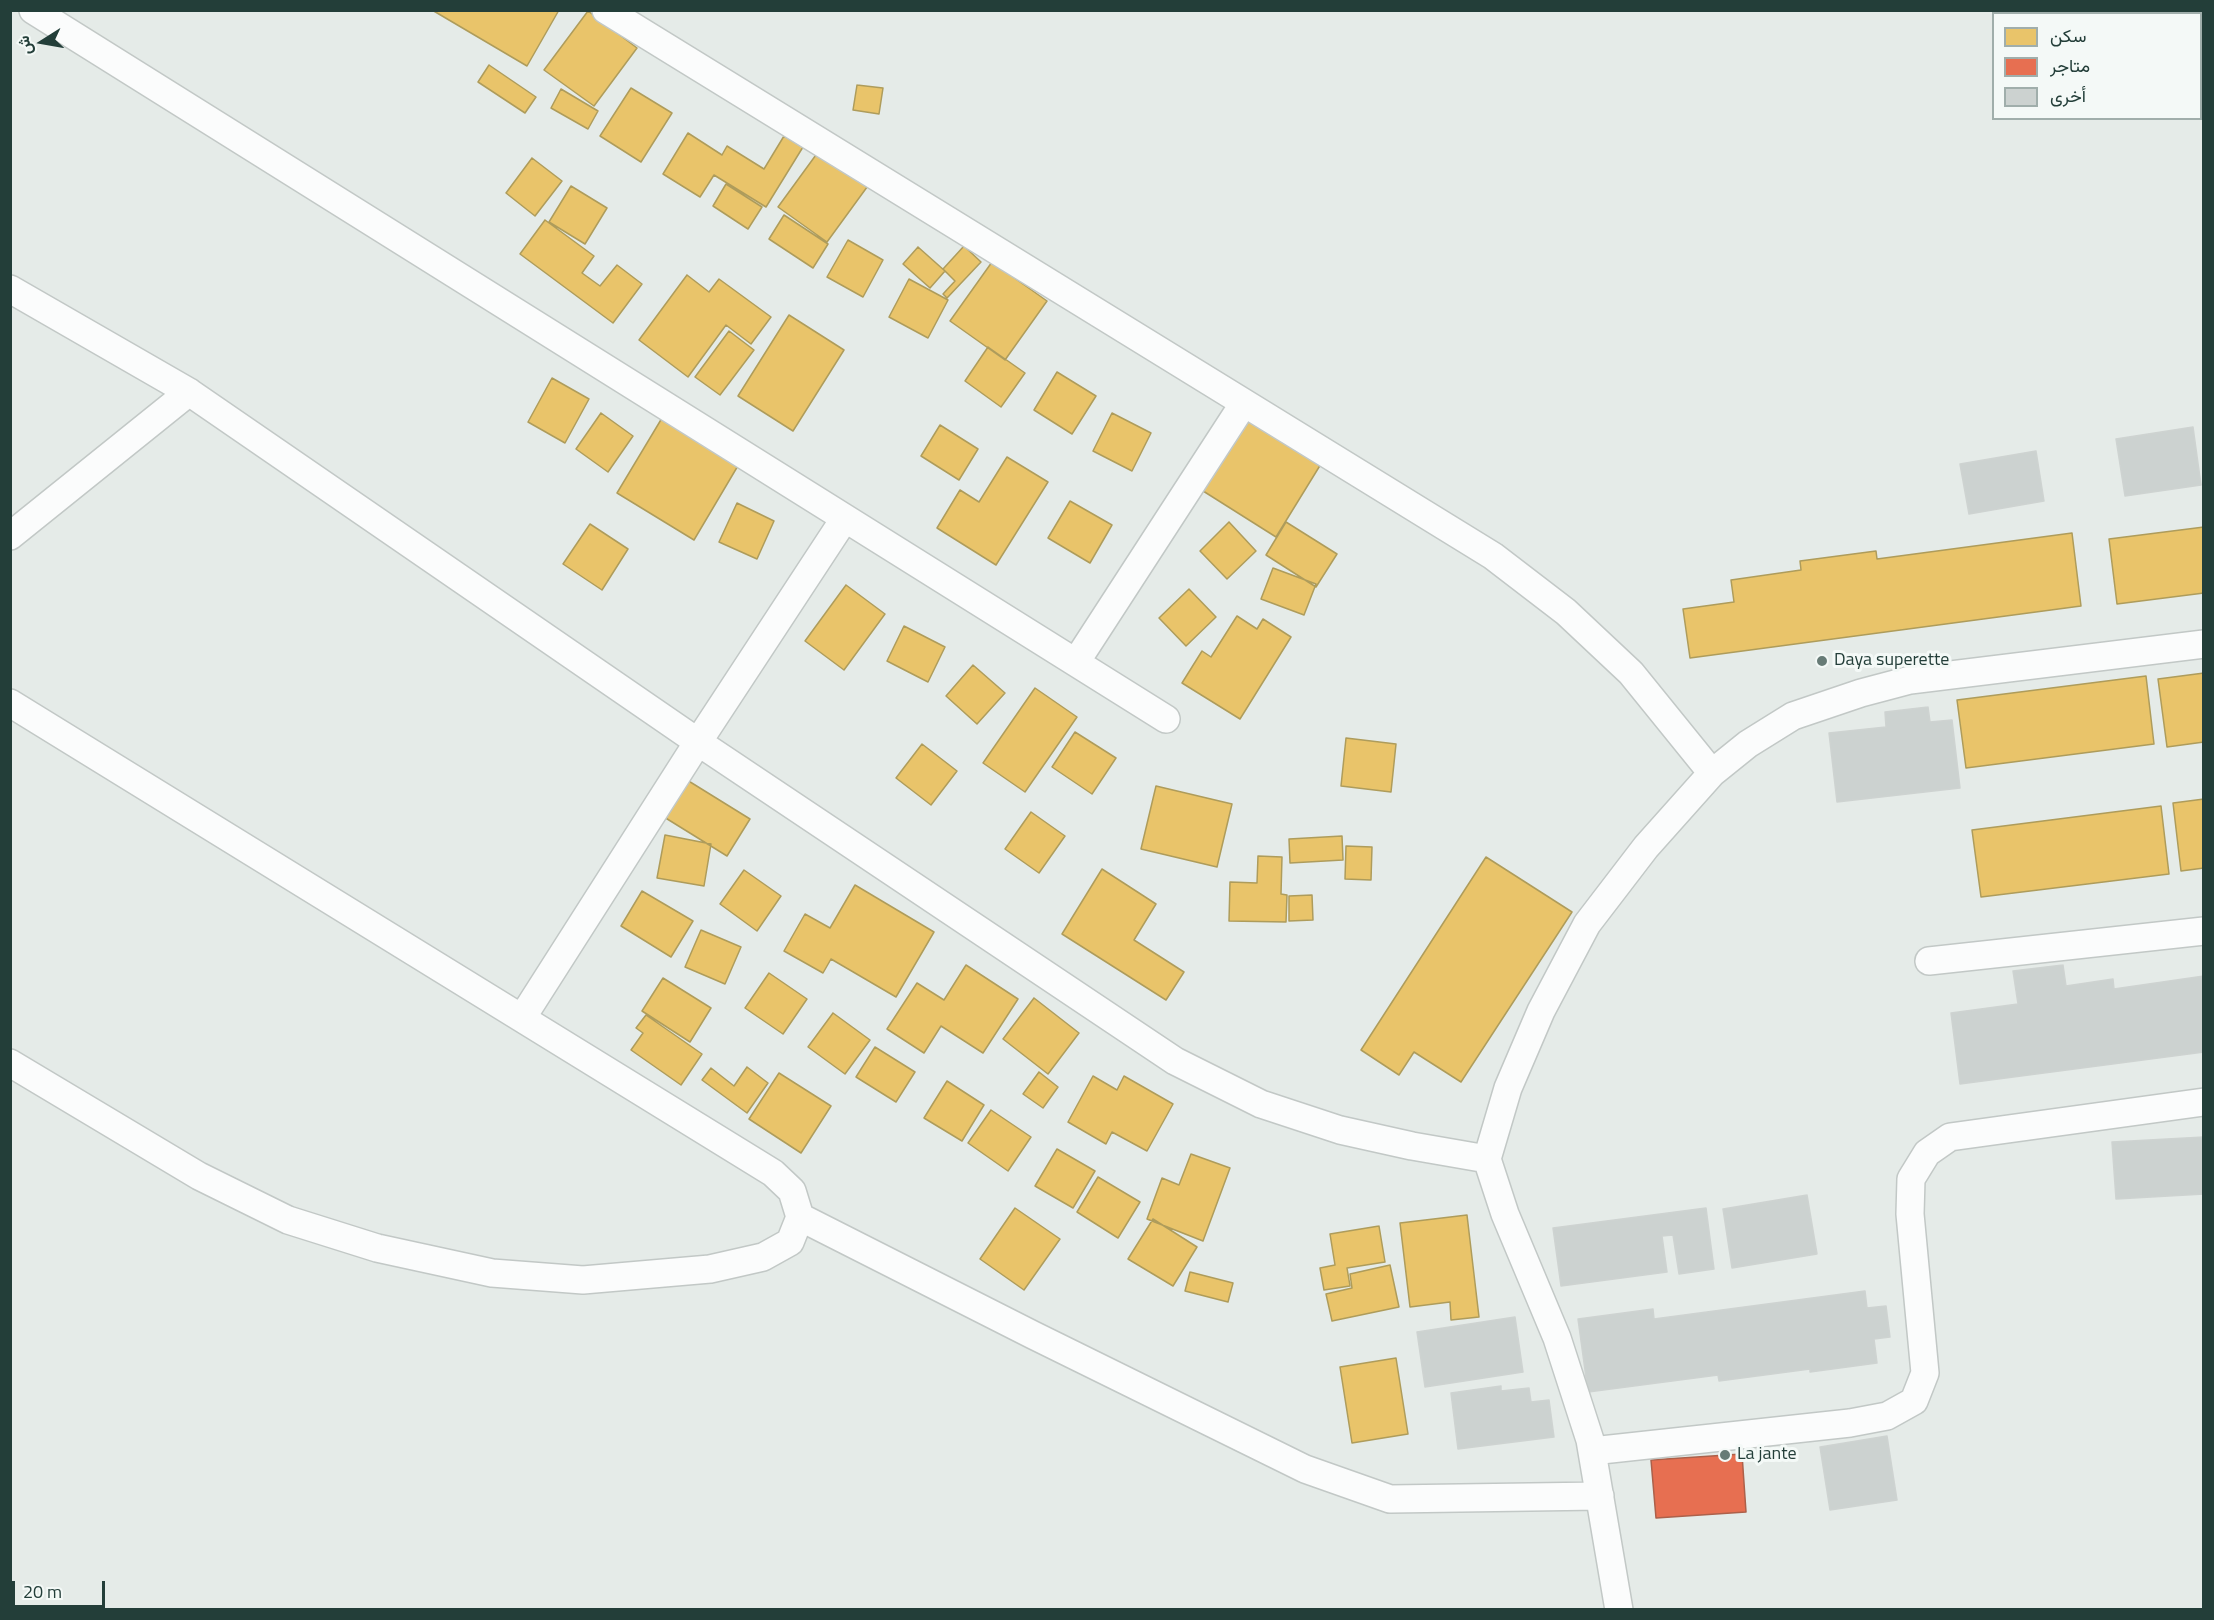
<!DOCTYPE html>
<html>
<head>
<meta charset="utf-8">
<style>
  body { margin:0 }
  #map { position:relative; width:2214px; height:1620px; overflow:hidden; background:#e5ebe8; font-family:"Titillium Web",Vazirmatn,sans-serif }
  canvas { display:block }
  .frame { position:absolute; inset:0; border:12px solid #233e39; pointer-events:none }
  .legend { position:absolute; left:1992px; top:12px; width:210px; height:108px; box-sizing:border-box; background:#f4f9f7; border:2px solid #a0aeab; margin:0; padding:8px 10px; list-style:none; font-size:18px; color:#233e39 }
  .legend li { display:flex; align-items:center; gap:12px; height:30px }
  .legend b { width:30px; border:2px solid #a0aeab }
  .north { position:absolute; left:12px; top:12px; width:60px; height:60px; -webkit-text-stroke:4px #f4f9f7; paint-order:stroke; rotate:259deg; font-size:16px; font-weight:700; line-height:24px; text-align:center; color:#233e39 }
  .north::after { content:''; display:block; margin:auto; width:21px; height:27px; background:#233e39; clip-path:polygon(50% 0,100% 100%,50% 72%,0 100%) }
  .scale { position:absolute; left:12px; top:1581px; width:93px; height:27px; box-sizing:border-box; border:3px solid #233e39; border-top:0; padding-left:8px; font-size:18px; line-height:21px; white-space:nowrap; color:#233e39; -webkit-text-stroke:4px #f4f9f7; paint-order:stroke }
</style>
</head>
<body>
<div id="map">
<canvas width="2214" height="1620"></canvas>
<div class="frame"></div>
<ul class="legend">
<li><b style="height:16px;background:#e9c46a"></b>سكن</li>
<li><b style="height:16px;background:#e76f51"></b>متاجر</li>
<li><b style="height:16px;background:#ccd2d0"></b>أخرى</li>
</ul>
<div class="north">ش</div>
<div class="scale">20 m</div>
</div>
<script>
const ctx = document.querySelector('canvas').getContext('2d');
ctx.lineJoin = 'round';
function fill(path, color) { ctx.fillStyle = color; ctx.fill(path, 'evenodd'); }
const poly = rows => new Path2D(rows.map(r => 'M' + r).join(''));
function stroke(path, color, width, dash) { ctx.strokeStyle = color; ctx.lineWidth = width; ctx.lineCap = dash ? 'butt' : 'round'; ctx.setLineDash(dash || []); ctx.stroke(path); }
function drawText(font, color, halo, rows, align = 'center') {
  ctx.font = font + ' "Titillium Web",sans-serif'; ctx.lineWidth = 6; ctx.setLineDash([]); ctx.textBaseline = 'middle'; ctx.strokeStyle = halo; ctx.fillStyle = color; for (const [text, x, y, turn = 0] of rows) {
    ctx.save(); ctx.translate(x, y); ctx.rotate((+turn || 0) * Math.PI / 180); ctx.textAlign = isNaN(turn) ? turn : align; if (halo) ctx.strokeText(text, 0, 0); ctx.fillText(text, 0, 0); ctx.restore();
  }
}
const homes = poly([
  [432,10,559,10,527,66,432,10],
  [588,11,637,48,594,106,544,70,588,11],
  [489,65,536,97,525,113,478,82,489,65],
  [857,85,883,88,879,114,853,110,857,85],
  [631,88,672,113,641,162,600,136,631,88],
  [561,89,598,111,588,129,551,108,561,89],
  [688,133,722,155,727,146,764,169,784,136,803,147,766,207,714,175,700,197,663,174,688,133],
  [821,148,870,183,827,242,778,207,821,148],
  [532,158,562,181,535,216,506,193,532,158],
  [726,184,762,207,748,229,713,206,726,184],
  [571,186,607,208,585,244,549,222,571,186],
  [784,215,828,244,813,268,769,239,784,215],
  [545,220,594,256,582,273,600,286,617,265,642,284,613,323,520,254,545,220],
  [848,240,883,260,863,297,827,277,848,240],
  [964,246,981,262,947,298,943,294,955,281,943,269,964,246],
  [918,247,945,271,930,288,903,264,918,247],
  [992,262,1047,301,1005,360,950,321,992,262],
  [687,275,709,292,719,279,771,317,751,344,726,325,688,377,639,340,687,275],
  [909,279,948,300,928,338,889,317,909,279],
  [789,315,844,350,793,431,738,396,789,315],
  [729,331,754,350,720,395,695,377,729,331],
  [988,347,1025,373,1001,407,965,381,988,347],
  [1057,372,1096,396,1072,434,1034,410,1057,372],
  [552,378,589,399,565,443,528,422,552,378],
  [1239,407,1324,459,1276,537,1192,484,1239,407],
  [601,413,633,436,608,472,576,449,601,413],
  [1112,413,1151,433,1132,471,1093,451,1112,413],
  [662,418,739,464,694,540,617,493,662,418],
  [940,425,978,449,959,480,921,456,940,425],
  [1007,457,1048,482,996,565,937,528,960,490,979,502,1007,457],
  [1070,501,1112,525,1090,563,1048,538,1070,501],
  [737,503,774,521,757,559,719,542,737,503],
  [1229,522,1256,551,1227,579,1200,551,1229,522],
  [1286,522,1337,554,1316,587,1266,555,1286,522],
  [590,524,628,549,602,590,563,564,590,524],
  [2204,527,2204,593,2117,604,2109,539,2204,527],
  [2072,533,2081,606,1690,658,1683,609,1734,602,1731,580,1801,570,1800,561,1876,551,1877,559,2072,533],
  [1273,568,1316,584,1304,615,1261,599,1273,568],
  [846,585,885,614,844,670,805,641,846,585],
  [1189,589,1216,617,1186,646,1159,618,1189,589],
  [1237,616,1257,629,1263,619,1291,637,1240,719,1182,683,1202,651,1211,657,1237,616],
  [904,626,945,647,928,682,887,661,904,626],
  [973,665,1005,693,977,724,946,696,973,665],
  [2204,673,2204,742,2167,747,2158,679,2204,673],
  [2146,676,2154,744,1966,768,1957,700,2146,676],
  [1035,688,1077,717,1025,792,983,763,1035,688],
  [1075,732,1116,758,1092,794,1052,767,1075,732],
  [1346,738,1396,744,1391,792,1341,786,1346,738],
  [922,744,957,771,931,805,896,778,922,744],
  [687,780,750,819,727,856,664,817,687,780],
  [1156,786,1232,804,1217,867,1141,849,1156,786],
  [2204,799,2204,868,2181,871,2173,803,2204,799],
  [2161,806,2169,874,1981,897,1972,830,2161,806],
  [1031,812,1065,836,1039,873,1005,849,1031,812],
  [665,835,711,844,704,886,657,878,665,835],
  [1342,836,1343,860,1290,863,1289,839,1342,836],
  [1346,846,1372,847,1371,880,1345,879,1346,846],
  [1258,856,1282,857,1281,894,1287,895,1286,922,1229,921,1230,882,1257,883,1258,856],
  [1486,857,1572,912,1461,1082,1414,1052,1399,1075,1361,1050,1486,857],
  [1102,869,1156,904,1134,940,1184,972,1166,1000,1062,934,1102,869],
  [744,870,781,896,757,931,720,904,744,870],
  [855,885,934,932,896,997,831,959,823,973,784,951,805,914,830,928,855,885],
  [642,891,693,921,671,957,621,926,642,891],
  [1312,895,1313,920,1289,921,1289,896,1312,895],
  [701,930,741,947,725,984,685,967,701,930],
  [966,965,1018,999,983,1053,941,1026,924,1053,887,1029,917,983,944,1000,966,965],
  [769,973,807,999,783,1034,745,1008,769,973],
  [663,978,711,1008,690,1042,642,1011,663,978],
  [1034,998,1079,1033,1048,1074,1003,1039,1034,998],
  [833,1013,870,1040,845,1074,808,1047,833,1013],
  [646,1015,702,1054,681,1085,631,1050,643,1033,636,1028,646,1015],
  [875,1047,915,1072,896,1102,856,1077,875,1047],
  [747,1067,768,1083,747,1113,702,1080,711,1068,734,1086,747,1067],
  [1039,1072,1058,1087,1043,1108,1023,1094,1039,1072],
  [779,1073,831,1106,801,1153,749,1119,779,1073],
  [1093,1076,1117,1090,1124,1076,1173,1104,1147,1151,1112,1132,1106,1144,1068,1122,1093,1076],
  [947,1081,984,1105,962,1141,924,1118,947,1081],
  [991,1110,1031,1137,1008,1171,968,1143,991,1110],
  [1057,1149,1095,1171,1073,1208,1035,1186,1057,1149],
  [1191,1154,1230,1168,1203,1241,1147,1219,1162,1178,1179,1185,1191,1154],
  [1098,1177,1140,1202,1118,1238,1077,1212,1098,1177],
  [1015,1208,1060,1239,1024,1290,980,1259,1015,1208],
  [1467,1215,1479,1317,1451,1320,1450,1302,1410,1307,1400,1223,1467,1215],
  [1153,1219,1197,1247,1173,1286,1128,1259,1153,1219],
  [1379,1226,1385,1262,1347,1268,1350,1286,1324,1290,1320,1268,1335,1265,1330,1234,1379,1226],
  [1390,1265,1399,1307,1332,1321,1326,1294,1352,1288,1350,1274,1390,1265],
  [1190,1272,1233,1283,1228,1302,1185,1291,1190,1272],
  [1396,1358,1408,1434,1352,1443,1340,1367,1396,1358]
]);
fill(homes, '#e9c46a');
stroke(homes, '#ae9c5b', 1.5);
const shops = poly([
  [1742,1454,1746,1512,1656,1518,1651,1460,1742,1454]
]);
fill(shops, '#e76f51');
stroke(shops, '#ac604a', 1.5);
const building = poly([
  [2193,427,2201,485,2125,496,2116,439,2193,427],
  [2036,451,2044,501,1969,514,1960,464,2036,451],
  [1928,707,1930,722,1952,720,1960,788,1837,802,1829,733,1886,727,1885,712,1928,707],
  [2063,965,2066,986,2113,979,2114,989,2204,976,2204,1052,1960,1084,1951,1013,2018,1004,2013,971,2063,965],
  [2204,1137,2204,1194,2116,1199,2112,1142,2204,1137],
  [1807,1195,1817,1254,1732,1268,1723,1209,1807,1195],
  [1706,1208,1714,1269,1679,1274,1673,1235,1662,1236,1667,1272,1561,1286,1553,1228,1706,1208],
  [1865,1291,1867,1308,1886,1306,1890,1337,1874,1339,1877,1363,1810,1372,1810,1369,1719,1381,1718,1375,1588,1392,1578,1319,1653,1309,1654,1319,1865,1291],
  [1515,1317,1523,1372,1425,1387,1417,1332,1515,1317],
  [1501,1386,1501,1391,1529,1388,1531,1402,1549,1400,1554,1437,1458,1449,1451,1393,1501,1386],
  [1887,1436,1897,1500,1830,1510,1820,1447,1887,1436]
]);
fill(building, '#ccd2d0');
stroke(building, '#ced3d1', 1.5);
const minor = poly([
  [33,10,1166,719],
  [606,10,1493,556,1566,612,1631,673,1712,773],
  [10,289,189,392,698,742,1175,1061,1261,1104,1340,1130,1412,1146,1487,1159],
  [10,536,189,392],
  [1076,662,1244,403],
  [10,703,773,1173,792,1191,800,1217,790,1242,763,1257,710,1269,583,1280,492,1273,377,1248,288,1220,199,1176,10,1063],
  [1929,961,2204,931],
  [522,1018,698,742,845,518],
  [800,1217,1033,1335,1305,1469,1390,1499,1600,1496],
  [1592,1451,1850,1423,1887,1416,1914,1401,1925,1373,1910,1214,1911,1179,1927,1153,1950,1137,2204,1102],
  [1619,1610,1590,1440,1557,1338,1505,1214,1487,1159,1508,1088,1541,1011,1587,924,1646,847,1712,773,1748,744,1793,716,1861,693,1910,680,2204,644]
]);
stroke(minor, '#c2c8c6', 30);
stroke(minor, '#fbfcfc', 27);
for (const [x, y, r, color] of [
  [1822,661,6,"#677b76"],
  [1725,1455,6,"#677b76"]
]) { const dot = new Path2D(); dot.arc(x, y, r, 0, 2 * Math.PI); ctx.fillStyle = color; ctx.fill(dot); stroke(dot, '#f4f9f7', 2); }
drawText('18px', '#233e39', '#f4f9f7', [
  ["Daya superette",1834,661],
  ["La jante",1737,1455]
], 'left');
</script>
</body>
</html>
